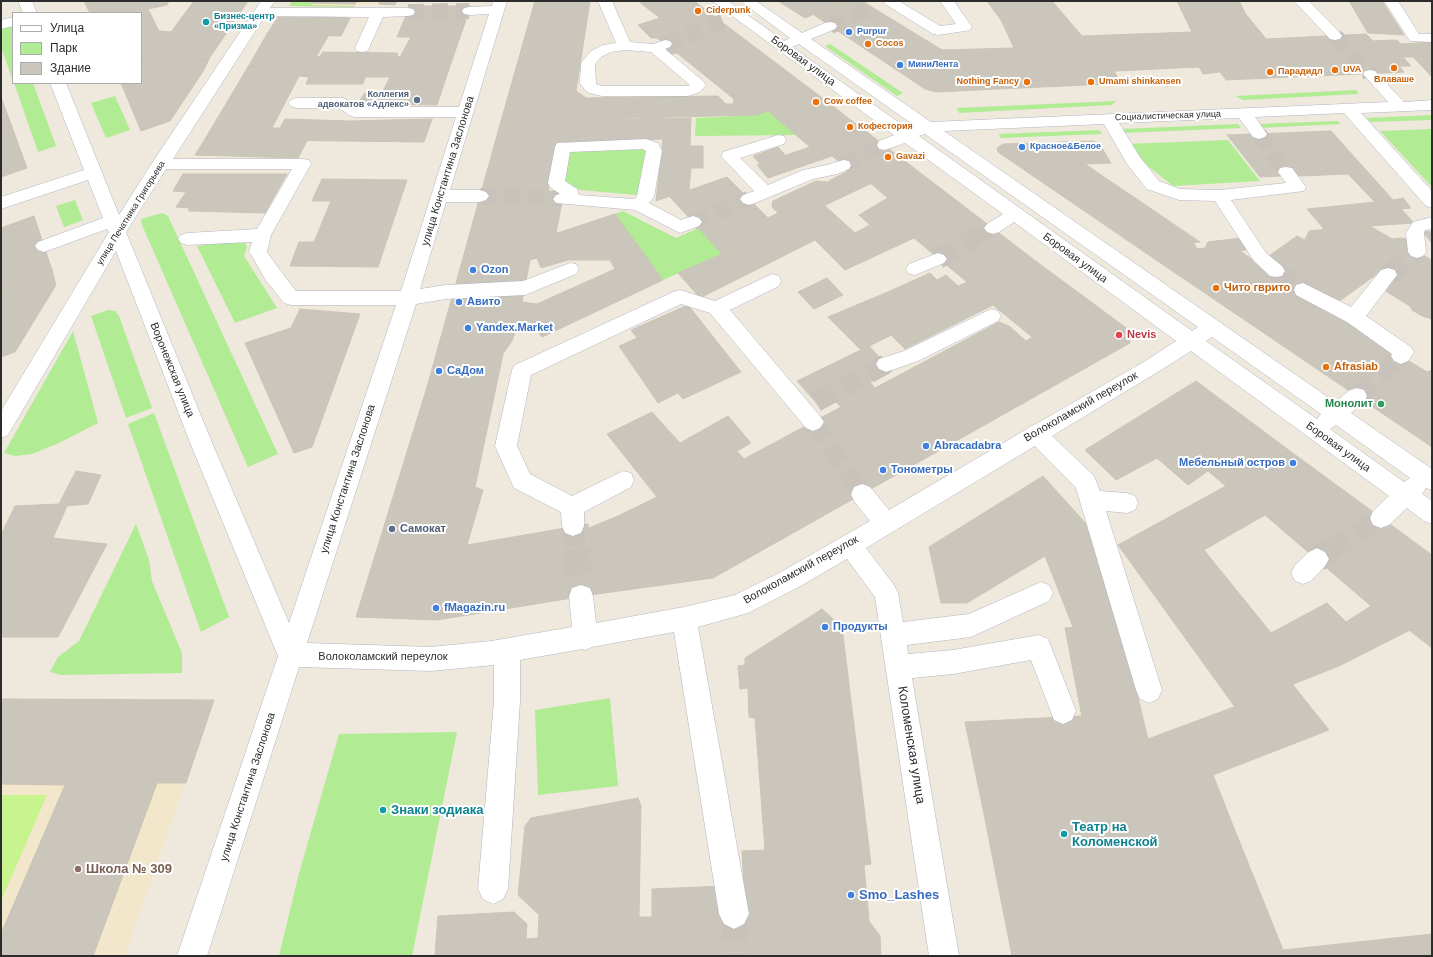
<!DOCTYPE html>
<html>
<head>
<meta charset="utf-8">
<style>
  body { margin:0 }
  #map { position:relative; width:1433px; height:957px; overflow:hidden; background:#efe8dd; font-family:Helvetica,sans-serif }
  canvas { display:block }
  .frame { position:absolute; inset:0; border:2px solid #2c2c2c; pointer-events:none }
  .legend { position:absolute; left:12px; top:12px; width:130px; height:72px; box-sizing:border-box; background:#fff; border:1px solid #ababab; margin:0; padding:5px 7px; list-style:none; font-size:12px; color:#2c2c2c }
  .legend li { display:flex; align-items:center; gap:8px; height:20px }
  .legend b { width:20px; border:1px solid #ababab }
</style>
</head>
<body>
<div id="map">
<canvas width="1433" height="957"></canvas>
<div class="frame"></div>
<ul class="legend">
<li><b style="height:5px;background:#fff"></b>Улица</li>
<li><b style="height:11px;background:#b1eb94"></b>Парк</li>
<li><b style="height:11px;background:#cac6bc"></b>Здание</li>
</ul>
</div>
<script>
const ctx = document.querySelector('canvas').getContext('2d');
ctx.lineJoin = 'round';
function fill(path, color) { ctx.fillStyle = color; ctx.fill(path, 'evenodd'); }
const poly = rows => new Path2D(rows.map(r => 'M' + r).join(''));
function stroke(path, color, width, dash) { ctx.strokeStyle = color; ctx.lineWidth = width; ctx.lineCap = dash ? 'butt' : 'round'; ctx.setLineDash(dash || []); ctx.stroke(path); }
function drawText(font, color, halo, rows, align = 'center') {
  ctx.font = font + ' Helvetica,sans-serif'; ctx.lineWidth = 4; ctx.setLineDash([]); ctx.textBaseline = 'middle'; ctx.strokeStyle = halo; ctx.fillStyle = color; for (const [text, x, y, turn = 0] of rows) {
    ctx.save(); ctx.translate(x, y); ctx.rotate((+turn || 0) * Math.PI / 180); ctx.textAlign = isNaN(turn) ? turn : align; if (halo) ctx.strokeText(text, 0, 0); ctx.fillText(text, 0, 0); ctx.restore();
  }
}
fill(poly([
  [292,1,380,1,379,4,355,4,354,7,289,6],
  [1,699,214,700,125,956,1,956]
]), '#f2e6cb');
fill(poly([
  [292,1,313,1,311,5,354,6,354,7,289,6],
  [11,26,13,31,13,81,1,47,1,29],
  [830,44,903,93,897,96,825,46],
  [14,83,33,83,56,146,38,152],
  [1356,90,1359,94,1243,100,1235,96],
  [115,96,130,130,106,138,91,103],
  [1116,101,1112,105,959,113,957,108],
  [768,111,796,135,695,136,696,118,757,115],
  [1432,115,1432,120,1370,122,1367,118],
  [1337,121,1341,124,1259,128,1257,124],
  [1238,124,1241,128,1124,133,1122,129],
  [1432,129,1432,187,1380,131],
  [1099,130,1102,134,1000,138,999,134],
  [1228,140,1260,181,1173,186,1133,154,1126,144],
  [646,149,637,195,580,190,564,180,570,151],
  [75,200,83,220,64,227,56,206],
  [623,211,676,238,699,228,722,254,663,280,615,214],
  [162,213,168,216,278,454,248,467,142,225,141,219],
  [234,241,245,243,247,247,244,256,277,308,235,323,197,246],
  [108,310,115,311,119,316,152,408,126,418,91,316],
  [73,331,98,423,59,443,32,454,15,456,4,453],
  [154,413,229,617,201,632,128,424],
  [136,524,149,560,152,581,182,653,182,673,61,675,50,672,58,657,79,641],
  [610,698,618,786,538,795,535,710],
  [457,732,412,956,279,956,298,877,339,734]
]), '#b1eb94');
fill(poly([
  [1,795,47,795,1,901]
]), '#c8f48f');
const building = poly([
  [84,1,169,1,167,5,148,9,159,31,171,32,194,1,248,1,209,59,141,58,141,13,90,13,84,1],
  [313,1,357,1,355,4,311,3,313,1],
  [380,1,397,1,395,5,379,4,380,1],
  [535,1,590,1,576,91,586,98,718,96,726,104,733,104,734,99,677,53,672,54,668,52,667,50,670,48,657,38,651,38,638,25,660,18,638,1,694,1,817,94,757,115,501,121,535,1],
  [778,1,845,1,805,18,778,1],
  [845,1,862,1,942,50,1014,48,1001,20,987,1,1052,1,1082,36,1192,32,1177,1,1239,1,1245,13,1266,39,1366,34,1373,41,1397,40,1413,57,1403,57,1411,66,1399,66,1404,72,1226,80,1220,72,1203,74,1199,67,1114,71,1118,78,1101,78,1105,84,936,92,925,89,814,15,845,1],
  [1349,1,1382,1,1404,35,1368,33,1349,1],
  [410,6,471,6,460,37,397,37,410,6],
  [307,16,350,18,341,36,267,34,278,17,307,18,307,16],
  [267,34,329,35,316,57,319,57,323,52,397,53,398,57,400,57,411,37,460,37,449,69,248,67,267,34],
  [1432,42,1432,77,1401,44,1432,42],
  [141,58,209,59,204,70,170,121,141,131,121,83,141,83,141,58],
  [248,67,449,69,437,105,367,104,360,100,364,94,369,92,383,91,390,77,365,77,363,84,306,84,309,77,299,76,272,128,280,128,285,119,350,121,338,141,205,139,248,67],
  [817,94,856,124,863,129,810,147,768,111,817,94],
  [1,97,27,168,1,177,1,97],
  [691,118,690,146,703,146,703,168,691,168,689,190,656,201,663,139,558,142,548,191,564,192,556,233,461,265,501,121,691,118],
  [432,119,424,142,338,141,350,121,432,119],
  [863,129,910,165,722,254,670,197,727,177,768,218,778,213,772,207,773,201,816,181,827,182,850,170,832,156,768,178,757,165,863,129],
  [1331,131,1393,200,1414,223,1324,229,1307,209,1375,202,1348,174,1301,176,1286,172,1281,176,1260,177,1227,135,1331,131],
  [205,139,307,141,298,158,195,155,205,139],
  [1092,141,1099,143,1111,163,1085,164,1200,242,1137,247,998,152,997,148,1003,144,1092,141],
  [778,147,785,155,760,164,753,156,778,147],
  [910,165,1037,262,922,320,890,291,930,273,937,280,946,275,958,286,967,282,914,238,845,270,815,240,700,298,678,273,722,254,824,205,855,233,870,225,859,215,888,198,870,183,910,165],
  [183,174,287,174,265,213,188,211,190,208,176,207,186,192,173,191,183,174],
  [322,179,407,180,378,267,290,266,299,242,314,242,331,201,312,201,322,179],
  [1403,198,1411,208,1402,209,1393,200,1403,198],
  [615,214,663,280,542,337,530,322,519,322,512,341,503,354,427,387,461,265,615,214],
  [537,258,541,268,568,260,610,260,615,269,537,304,522,302,530,260,537,258],
  [34,216,52,270,1,288,1,228,34,216],
  [1368,225,1392,239,1403,238,1407,240,1417,252,1432,260,1432,319,1422,316,1412,310,1410,306,1387,292,1384,286,1394,279,1381,271,1341,300,1328,299,1392,347,1401,356,1427,372,1432,370,1432,447,1137,247,1193,242,1197,249,1205,248,1208,242,1241,238,1250,249,1240,251,1272,273,1269,256,1297,236,1305,240,1309,231,1368,225],
  [1422,231,1432,232,1432,243,1422,231],
  [1037,262,1129,330,1130,343,713,578,597,594,589,528,618,516,657,497,607,434,652,412,680,443,728,416,751,443,737,451,744,459,841,407,835,401,821,408,797,381,869,346,892,371,870,382,875,388,999,322,1009,326,1026,341,1032,337,993,305,905,349,891,335,1037,262],
  [52,270,56,285,15,352,1,357,1,289,52,270],
  [827,278,843,295,814,309,798,292,827,278],
  [890,291,922,320,861,350,828,317,890,291],
  [688,305,741,372,683,399,678,393,658,403,619,346,637,338,631,330,688,305],
  [300,309,360,314,312,447,294,453,245,343,291,328,300,309],
  [503,354,475,487,483,490,467,545,588,524,597,594,437,620,356,617,427,387,503,354],
  [1196,381,1290,451,1226,486,1208,471,1188,485,1157,458,1116,480,1085,450,1196,381],
  [1290,451,1432,555,1432,619,1339,666,1235,707,1118,545,1290,451],
  [1265,515,1371,606,1346,622,1327,603,1271,633,1204,550,1265,515],
  [76,471,101,475,88,504,67,506,53,538,107,544,58,637,1,637,1,535,15,506,59,504,76,471],
  [1043,476,1088,526,1120,623,1073,627,1045,556,967,603,941,603,929,547,1043,476],
  [822,609,842,627,871,864,864,865,869,921,880,936,881,956,748,956,742,851,765,850,755,718,749,717,748,688,740,689,738,666,745,665,745,658,822,609],
  [1432,619,1432,648,1409,630,1432,619],
  [1120,623,1148,739,1086,738,1065,628,1120,623],
  [1293,685,1329,730,1213,775,1230,818,1175,827,1148,739,1293,685],
  [1,699,214,700,186,783,157,783,93,956,1,956,1,934,65,785,1,784,1,699],
  [1082,716,1086,738,1148,739,1205,923,1161,929,1122,810,984,814,965,722,1082,716],
  [638,798,641,806,639,917,652,917,652,889,725,886,745,913,748,956,435,956,438,916,514,912,527,924,526,939,538,938,539,915,518,895,525,826,531,818,638,798],
  [1122,810,1161,929,1205,923,1215,956,1012,956,984,814,1122,810],
  [1230,818,1283,950,1285,956,1215,956,1175,827,1230,818],
  [1432,934,1432,956,1285,956,1283,950,1432,934]
]);
fill(building, '#cac6bc');
stroke(building, '#cbc4b6', 1);
stroke(poly([
  [408,12,469,11],
  [830,26,873,8],
  [1335,36,1370,74],
  [665,44,723,22],
  [1259,134,1286,172],
  [843,165,885,145],
  [480,196,562,199],
  [693,222,749,199],
  [975,238,993,228]
]), '#c8c2ba', 16, [16, 8]);
stroke(poly([
  [938,259,976,237],
  [1276,271,1303,290],
  [1388,275,1417,252],
  [1357,396,1401,356],
  [816,402,886,364],
  [813,422,862,494],
  [573,526,576,550],
  [1331,550,1381,518]
]), '#c8c2ba', 20, [20, 10]);
stroke(poly([
  [576,549,581,596],
  [1317,559,1333,549],
  [734,914,736,956]
]), '#c8c2ba', 26, [26, 14]);
const minor = poly([
  [18,1,32,1,37,13,23,13,18,1],
  [261,1,275,1,270,8,408,8,413,9,415,12,413,15,408,16,383,17,369,48,367,51,362,52,357,51,355,48,369,17,265,16,173,159,303,159,309,160,311,164,271,235,267,252,279,269,296,291,401,291,456,117,354,117,349,115,339,108,296,108,291,106,288,103,291,100,296,98,343,98,348,100,358,107,459,107,489,14,469,15,464,14,462,11,464,8,469,7,492,6,493,1,507,1,450,190,480,190,486,192,489,196,486,200,480,202,446,202,420,289,446,285,523,281,570,263,576,264,579,269,576,274,525,295,446,299,416,304,307,643,431,647,491,641,572,627,569,596,572,588,581,585,590,588,593,596,596,623,684,607,735,595,781,572,870,521,854,501,851,494,854,487,862,484,870,487,889,510,1027,429,1029,427,1036,424,1147,360,1176,341,1014,222,999,232,993,234,987,232,984,228,987,224,1003,214,905,143,885,150,879,149,877,145,879,141,894,135,712,1,728,1,784,41,790,38,740,1,756,1,802,33,825,23,830,22,835,23,837,26,835,29,811,39,931,122,1388,102,1363,74,1365,71,1370,70,1375,71,1404,102,1432,100,1432,110,1361,113,1432,191,1432,208,1426,206,1344,113,1255,117,1267,134,1265,137,1259,139,1253,137,1239,118,1119,123,1140,157,1159,181,1180,189,1220,190,1286,183,1278,172,1280,168,1286,167,1292,168,1306,187,1304,191,1231,200,1266,253,1282,266,1285,271,1282,276,1276,277,1270,276,1254,261,1215,201,1179,200,1147,189,1127,164,1104,124,944,131,1335,402,1350,390,1357,388,1364,390,1367,396,1364,402,1351,413,1432,469,1432,490,1426,488,1422,494,1432,501,1432,524,1424,521,1407,508,1389,525,1381,528,1373,525,1370,518,1373,511,1389,496,1191,351,1161,370,1052,436,1094,476,1100,491,1127,493,1135,496,1138,503,1135,510,1127,513,1106,511,1162,690,1158,699,1149,703,1140,699,1136,690,1076,488,1035,446,866,548,894,585,898,593,903,622,969,614,1041,582,1049,585,1053,593,1049,601,971,637,907,645,908,654,953,650,1039,635,1048,639,1076,711,1072,720,1063,724,1054,720,1031,660,953,674,912,678,959,956,929,956,875,597,847,559,797,588,748,613,698,627,749,914,744,924,734,929,724,924,719,914,674,632,592,647,585,650,582,649,520,660,520,701,508,889,503,899,493,904,483,899,478,889,494,701,494,665,431,671,299,667,207,956,177,956,278,656,191,445,116,251,8,435,1,438,1,411,109,232,107,229,44,252,38,250,35,246,38,242,103,218,88,180,1,209,1,197,84,170,50,83,66,83,119,215,154,160,261,1],
  [799,44,915,126,908,129,792,47,799,44],
  [925,134,1198,327,1192,331,919,136,925,134],
  [166,169,292,169,257,229,187,233,181,235,178,239,181,243,187,245,252,242,249,252,252,256,265,279,284,303,291,305,396,305,289,623,213,445,126,232,166,169],
  [1212,337,1321,414,1317,419,1206,341,1212,337],
  [1336,425,1410,478,1404,482,1330,429,1336,425],
  [598,1,612,1,630,42,653,44,665,40,670,41,672,44,670,47,665,49,703,81,706,85,700,92,688,96,602,96,589,93,585,90,580,83,581,63,591,51,603,45,616,43,598,1],
  [625,50,651,52,690,85,687,86,602,86,596,84,595,64,601,57,611,52,625,50],
  [883,1,899,1,940,26,956,24,940,1,954,1,972,27,970,30,965,31,938,35,933,34,885,4,883,1],
  [1294,1,1309,1,1340,33,1342,36,1340,39,1335,40,1330,39,1294,1],
  [1384,1,1398,1,1419,34,1432,34,1432,42,1410,41,1384,1],
  [13,17,13,26,1,29,1,20,13,17],
  [778,135,784,136,786,140,784,144,740,158,768,185,803,170,827,165,843,160,849,161,851,165,849,169,837,174,813,179,755,203,749,205,743,203,740,199,743,195,754,191,721,156,723,152,778,135],
  [646,139,658,143,662,151,654,197,649,203,681,220,693,216,699,218,702,222,699,226,680,233,635,210,556,203,553,199,556,195,560,194,550,187,548,183,555,147,557,143,646,139],
  [643,149,646,151,637,196,634,199,579,195,577,189,565,181,570,152,643,149],
  [1432,217,1432,229,1425,230,1424,233,1426,252,1423,256,1417,258,1411,256,1408,252,1406,233,1413,222,1432,217],
  [938,253,944,255,947,259,944,263,915,275,909,274,906,269,909,264,938,253],
  [1388,268,1395,270,1397,275,1366,316,1411,347,1414,352,1411,357,1408,361,1401,364,1394,361,1391,356,1392,354,1347,322,1296,295,1294,290,1296,285,1303,283,1351,307,1381,270,1388,268],
  [772,274,779,276,781,281,779,286,730,310,820,416,824,422,820,428,813,431,806,428,710,313,681,304,531,375,517,446,530,474,572,496,623,471,631,473,634,480,631,487,584,512,584,526,581,533,573,536,565,533,562,526,561,512,514,488,495,446,512,370,515,365,673,292,680,290,715,301,772,274],
  [991,309,998,311,1001,316,998,321,918,361,886,372,879,369,876,364,879,359,904,351,991,309],
  [1317,548,1325,552,1329,559,1325,566,1311,581,1303,584,1295,581,1291,573,1295,565,1309,552,1317,548]
]);
stroke(minor, '#b1b4c1', 1);
fill(minor, '#fff');
for (const [x, y, r, color] of [
  [698,11,4,"#e8710a"],
  [206,22,4,"#0f9aa8"],
  [849,32,4,"#3f7fe0"],
  [868,44,4,"#e8710a"],
  [900,65,4,"#3f7fe0"],
  [1394,68,4,"#e8710a"],
  [1335,70,4,"#e8710a"],
  [1270,72,4,"#e8710a"],
  [1027,82,4,"#e8710a"],
  [1091,82,4,"#e8710a"],
  [417,100,4,"#5c6f8a"],
  [816,102,4,"#e8710a"],
  [850,127,4,"#e8710a"],
  [1022,147,4,"#3f7fe0"],
  [888,157,4,"#e8710a"],
  [473,270,4,"#3f7fe0"],
  [1216,288,4,"#e8710a"],
  [459,302,4,"#3f7fe0"],
  [468,328,4,"#3f7fe0"],
  [1119,335,4,"#e0444e"],
  [1326,367,4,"#e8710a"],
  [439,371,4,"#3f7fe0"],
  [1381,404,4,"#2e9e5b"],
  [926,446,4,"#3f7fe0"],
  [1293,463,4,"#3f7fe0"],
  [883,470,4,"#3f7fe0"],
  [392,529,4,"#5c6f8a"],
  [436,608,4,"#3f7fe0"],
  [825,627,4,"#3f7fe0"],
  [383,810,4,"#0f9aa8"],
  [1064,834,4,"#0f9aa8"],
  [78,869,4,"#8d6e63"],
  [851,895,4,"#3f7fe0"]
]) { const dot = new Path2D(); dot.arc(x, y, r, 0, 2 * Math.PI); ctx.fillStyle = color; ctx.fill(dot); stroke(dot, '#fff', 1.5); }
drawText('bold 9px', '#c56008', '#fff', [
  ["Ciderpunk",706,11],
  ["Cocos",876,44],
  ["UVA",1343,70],
  ["Парадидл",1278,72],
  ["Влаваше",1394,80,"center"],
  ["Nothing Fancy",1019,82,"right"],
  ["Umami shinkansen",1099,82],
  ["Cow coffee",824,102],
  ["Кофестория",858,127],
  ["Gavazi",896,157]
], 'left');
drawText('bold 9px', '#0d838f', '#fff', [
  ["Бизнес-центр",214,17],
  ["«Призма»",214,27]
], 'left');
drawText('bold 9px', '#366cbe', '#fff', [
  ["Purpur",857,32],
  ["МиниЛента",908,65],
  ["Красное&Белое",1030,147]
], 'left');
drawText('bold 9px', '#4e5e75', '#fff', [
  ["Коллегия",409,95],
  ["адвокатов «Адлекс»",409,105]
], 'right');
drawText('9px', '#2c2c2c', '#fff', [
  ["Социалистическая улица",1168,116,-2],
  ["улица Печатника Григорьева",131,213,-58]
]);
drawText('11px', '#2c2c2c', '#fff', [
  ["Боровая улица",803,61,36],
  ["улица Константина Заслонова",448,171,-73],
  ["Боровая улица",1075,258,36],
  ["Воронежская улица",172,370,68],
  ["Волоколамский переулок",1081,407,-30],
  ["Боровая улица",1338,447,36],
  ["улица Константина Заслонова",348,479,-72],
  ["Волоколамский переулок",801,570,-29],
  ["Волоколамский переулок",383,657],
  ["улица Константина Заслонова",248,787,-72]
]);
drawText('bold 11px', '#366cbe', '#fff', [
  ["Ozon",481,270],
  ["Авито",467,302],
  ["Yandex.Market",476,328],
  ["СаДом",447,371],
  ["Abracadabra",934,446],
  ["Мебельный остров",1285,463,"right"],
  ["Тонометры",891,470],
  ["fMagazin.ru",444,608],
  ["Продукты",833,627]
], 'left');
drawText('bold 11px', '#c56008', '#fff', [
  ["Чито гврито",1224,288],
  ["Afrasiab",1334,367]
], 'left');
drawText('bold 11px', '#be3a42', '#fff', [
  ["Nevis",1127,335]
], 'left');
drawText('bold 11px', '#27864d', '#fff', [
  ["Монолит",1373,404]
], 'right');
drawText('bold 11px', '#4e5e75', '#fff', [
  ["Самокат",400,529]
], 'left');
drawText('13px', '#2c2c2c', '#fff', [
  ["Коломенская улица",911,745,81]
]);
drawText('bold 13px', '#0d838f', '#fff', [
  ["Знаки зодиака",391,810],
  ["Театр на",1072,827],
  ["Коломенской",1072,842]
], 'left');
drawText('bold 13px', '#785e54', '#fff', [
  ["Школа № 309",86,869]
], 'left');
drawText('bold 13px', '#366cbe', '#fff', [
  ["Smo_Lashes",859,895]
], 'left');
</script>
</body>
</html>
